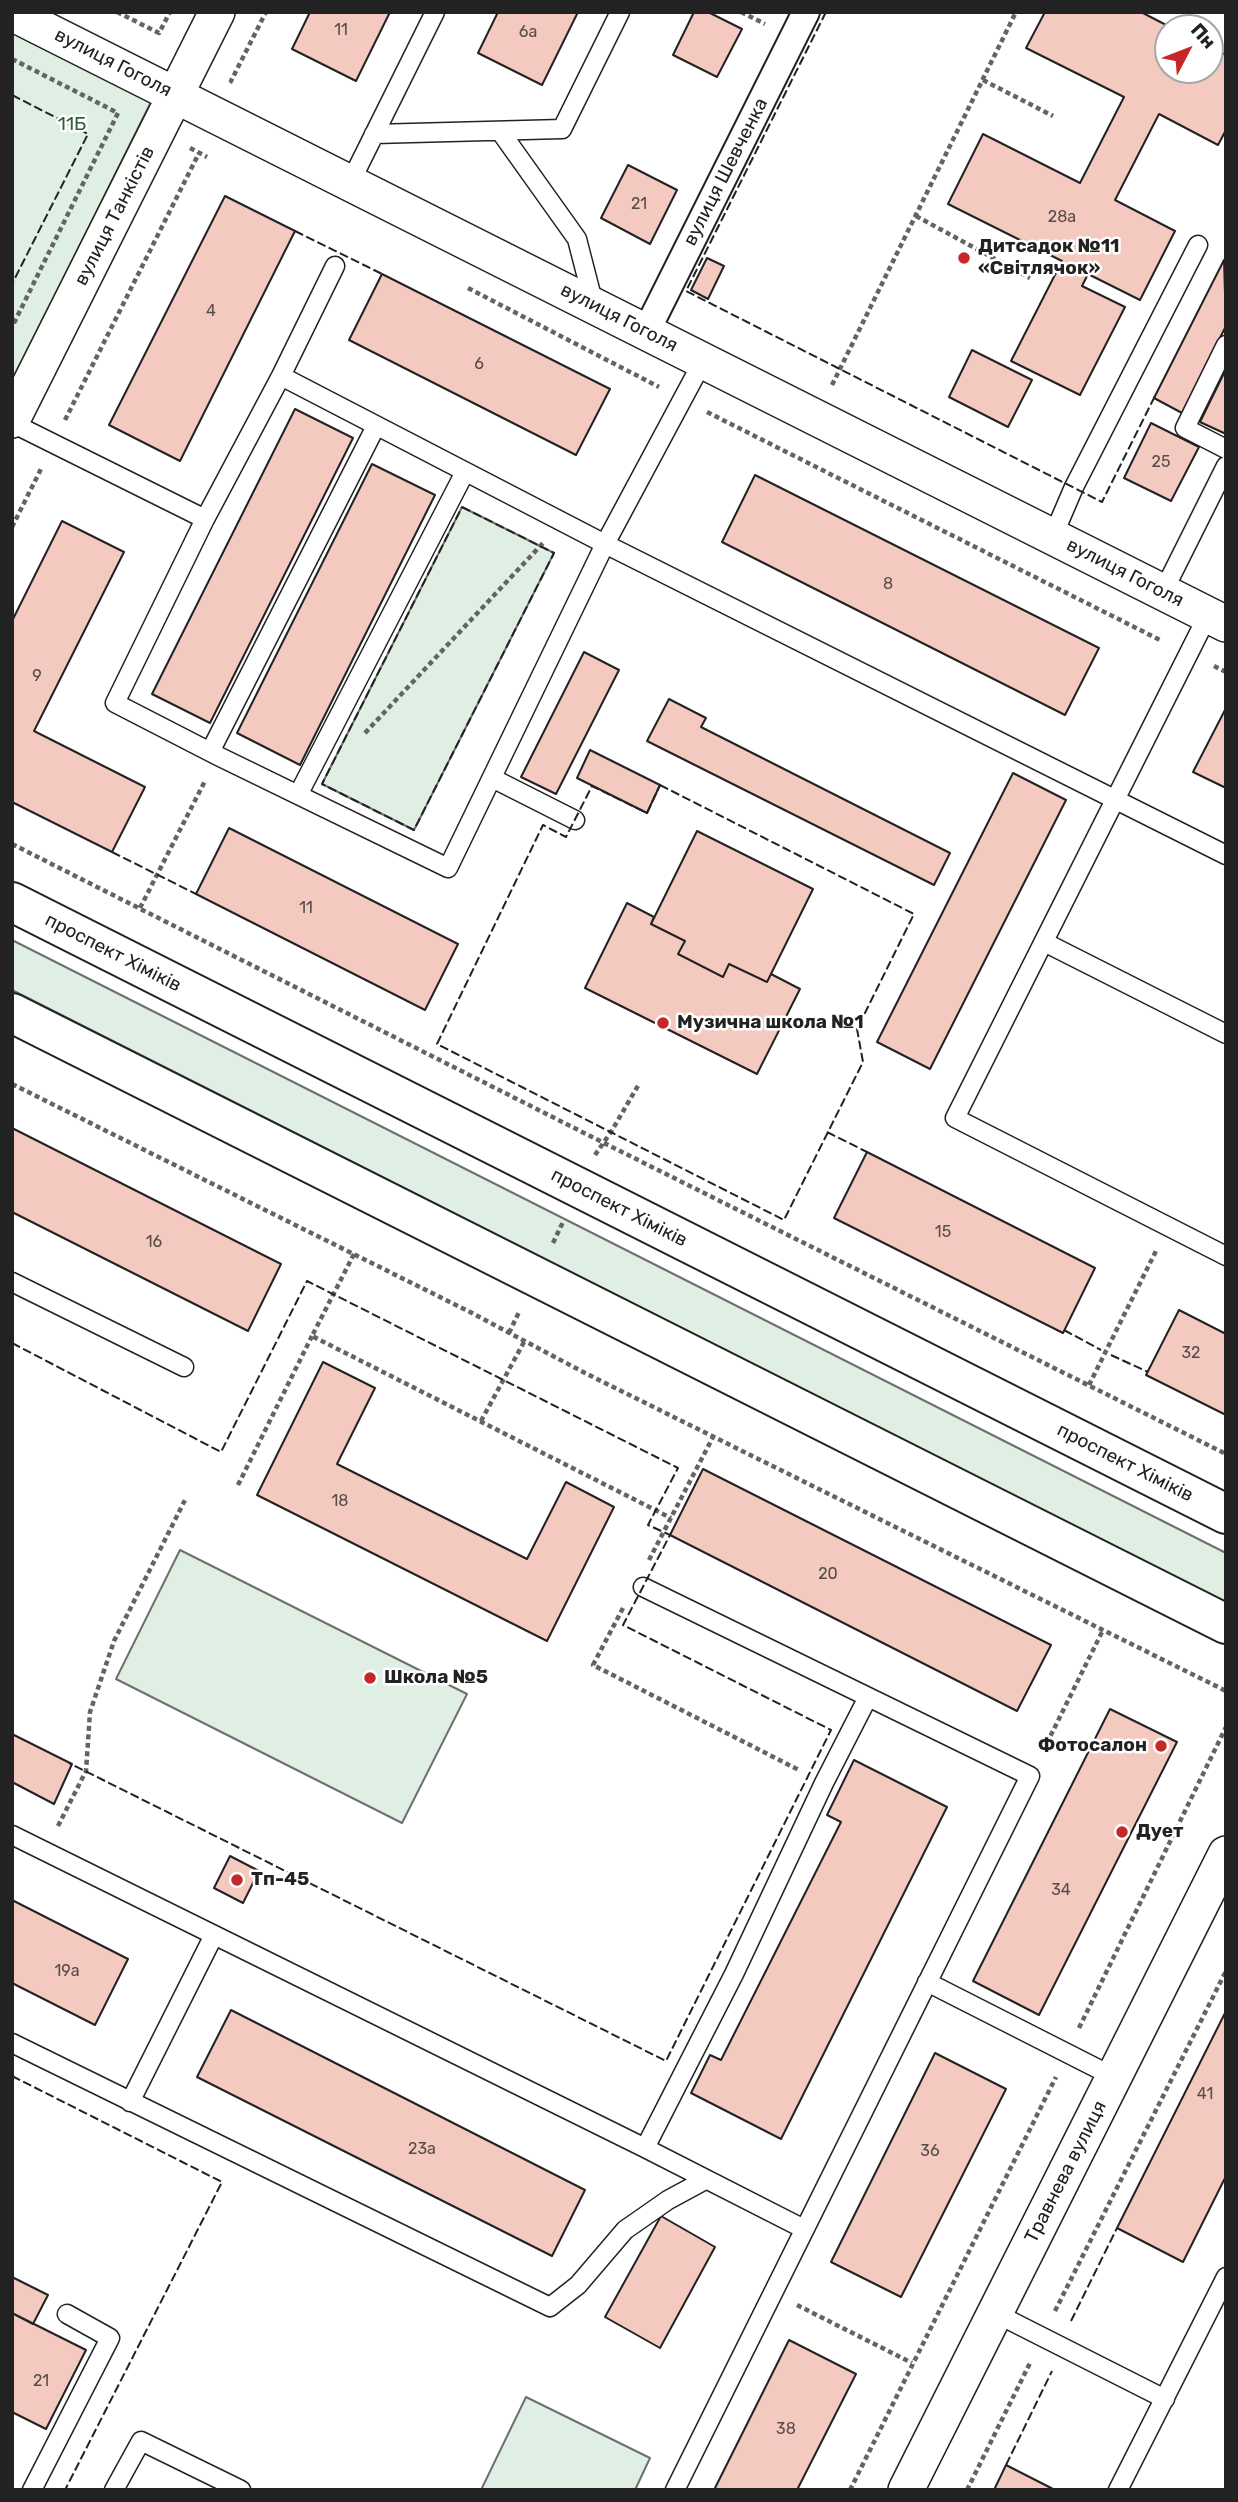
<!DOCTYPE html>
<html>
<head>
<meta charset="utf-8">
<style>
  body { margin:0 }
  #map { position:relative; width:1238px; height:2502px; overflow:hidden; background:#fff; font-family:Rubik,sans-serif }
  canvas { display:block }
  .frame { position:absolute; inset:0; border:14px solid #222; pointer-events:none }
  .north { position:absolute; left:1154px; top:14px; width:70px; height:70px; box-sizing:border-box; background:#fff; border:2px solid #a7a7a7; border-radius:50%; rotate:48deg; font-size:19px; font-weight:700; line-height:28px; text-align:center; color:#222 }
  .north::after { content:''; display:block; margin:auto; width:24px; height:32px; background:#c62828; clip-path:polygon(50% 0,100% 100%,50% 72%,0 100%) }
</style>
</head>
<body>
<div id="map">
<canvas width="1238" height="2502"></canvas>
<div class="frame"></div>
<div class="north">Пн</div>
</div>
<script>
const ctx = document.querySelector('canvas').getContext('2d');
ctx.lineJoin = 'round';
function fill(path, color) { ctx.fillStyle = color; ctx.fill(path, 'evenodd'); }
const poly = rows => new Path2D(rows.map(r => 'M' + r).join(''));
function stroke(path, color, width, dash) { ctx.strokeStyle = color; ctx.lineWidth = width; ctx.lineCap = dash ? 'butt' : 'round'; ctx.setLineDash(dash || []); ctx.stroke(path); }
function drawText(font, color, halo, rows, align = 'center') {
  ctx.font = font + ' Rubik,sans-serif'; ctx.lineWidth = 5; ctx.setLineDash([]); ctx.textBaseline = 'middle'; ctx.strokeStyle = halo; ctx.fillStyle = color; for (const [text, x, y, turn = 0] of rows) {
    ctx.save(); ctx.translate(x, y); ctx.rotate((+turn || 0) * Math.PI / 180); ctx.textAlign = isNaN(turn) ? turn : align; if (halo) ctx.strokeText(text, 0, 0); ctx.fillText(text, 0, 0); ctx.restore();
  }
}
const green = poly([
  [12,28,153,98,12,382,12,28],
  [462,507,554,553,414,830,322,784,462,507],
  [12,940,1226,1553,1226,1603,12,990,12,940],
  [180,1550,467,1694,402,1823,116,1679,180,1550],
  [526,2397,650,2458,635,2490,481,2490,526,2397]
]);
fill(green, '#e0efe3');
stroke(green, '#6f6f6f', 2);
const building = poly([
  [310,12,390,12,356,81,292,49,310,12],
  [498,12,578,12,542,85,478,53,498,12],
  [694,12,708,12,742,29,717,77,673,55,694,12],
  [1045,12,1141,12,1172,28,1168,28,1168,70,1210,70,1210,47,1226,55,1226,130,1218,145,1159,114,1115,200,1175,231,1140,300,1088,274,1082,286,1125,307,1080,395,1011,361,1062,261,948,204,983,134,1080,183,1124,97,1026,48,1045,12],
  [628,165,677,190,650,244,601,218,628,165],
  [225,196,295,231,180,461,109,425,225,196],
  [707,258,724,266,708,299,691,290,707,258],
  [1224,260,1226,326,1182,413,1154,398,1224,260],
  [382,274,610,389,576,455,349,340,382,274],
  [972,350,1032,380,1008,427,949,397,972,350],
  [1226,369,1226,434,1200,422,1226,369],
  [295,409,353,438,210,723,152,694,295,409],
  [1151,423,1199,447,1171,501,1124,478,1151,423],
  [372,464,435,495,300,765,237,733,372,464],
  [755,475,1099,648,1065,715,722,542,755,475],
  [62,521,124,552,34,731,145,787,112,852,12,802,12,621,62,521],
  [584,652,619,670,556,794,521,777,584,652],
  [669,699,706,718,701,727,950,853,934,885,647,741,669,699],
  [1226,708,1226,788,1193,772,1226,708],
  [590,750,660,785,647,813,577,778,590,750],
  [1013,773,1066,800,930,1069,877,1042,1013,773],
  [229,828,458,944,425,1010,196,894,229,828],
  [697,831,813,889,767,982,729,964,723,977,678,954,685,941,651,924,697,831],
  [627,903,654,917,651,924,685,941,678,954,723,977,729,964,767,982,771,974,800,989,757,1074,585,988,627,903],
  [12,1128,281,1264,248,1331,12,1212,12,1128],
  [867,1152,1095,1268,1063,1333,834,1218,867,1152],
  [1179,1310,1226,1334,1226,1415,1146,1375,1179,1310],
  [323,1362,375,1388,337,1464,527,1559,566,1482,614,1507,547,1641,257,1495,323,1362],
  [703,1469,1051,1645,1017,1711,670,1535,703,1469],
  [1110,1709,1177,1742,1039,2015,973,1981,1110,1709],
  [12,1734,72,1764,54,1804,12,1782,12,1734],
  [854,1760,947,1807,781,2139,691,2093,710,2055,721,2060,841,1822,827,1815,854,1760],
  [230,1856,259,1871,243,1903,214,1888,230,1856],
  [12,1900,128,1959,95,2025,12,1983,12,1900],
  [231,2010,585,2190,552,2256,197,2077,231,2010],
  [1226,2011,1226,2176,1183,2262,1117,2228,1226,2011],
  [935,2053,1006,2089,901,2297,831,2262,935,2053],
  [661,2216,715,2247,660,2348,605,2317,661,2216],
  [12,2277,48,2295,33,2324,12,2313,12,2277],
  [12,2313,86,2350,46,2429,12,2412,12,2313],
  [789,2340,856,2374,797,2490,714,2490,789,2340],
  [1006,2465,1055,2490,994,2490,1006,2465]
]);
fill(building, '#f3c9c0');
stroke(building, '#222', 2);
const service = poly([
  [500,131,577,239,594,305],
  [374,134,562,129,620,12],
  [350,183,435,12],
  [335,266,281,376,205,519,115,703,218,756,448,868,605,544,703,361],
  [1226,345,1185,428,1226,449],
  [281,376,605,544,1226,855],
  [12,423,205,519],
  [1053,536,1074,487,1198,245],
  [1163,592,1226,466],
  [1208,615,955,1118,1226,1256],
  [210,752,376,426],
  [492,778,575,820],
  [298,795,465,472],
  [1044,942,1226,1034],
  [12,1282,184,1367],
  [643,1587,1030,1776,675,2490],
  [12,1835,645,2148,804,2229],
  [927,1982,1114,2077],
  [12,2043,550,2307,578,2285,625,2230,668,2200,705,2180],
  [130,2102,214,1935],
  [645,2148,734,1974,824,1783,868,1697],
  [995,2313,1165,2399],
  [32,2490,110,2338,67,2314],
  [114,2490,141,2441,241,2490],
  [1118,2490,1226,2277]
]);
const pedestrian = poly([
  [646,332,806,12]
]);
const minor = poly([
  [12,13,1226,624],
  [12,420,217,12],
  [906,2490,1226,1854]
]);
const secondary = poly([
  [12,902,1226,1514],
  [12,1013,1226,1624]
]);
stroke(service, '#222', 21);
stroke(pedestrian, '#222', 30);
stroke(minor, '#222', 38);
stroke(secondary, '#222', 42);
stroke(poly([
  [117,12,159,33,170,12],
  [741,12,765,24],
  [12,59,118,113,12,327],
  [983,80,1053,116],
  [233,82,231,81,266,12],
  [190,148,207,157],
  [916,216,1030,278],
  [468,288,659,387],
  [832,385,1016,12],
  [707,412,1162,641],
  [65,420,199,153],
  [12,527,41,469],
  [1214,666,1226,672],
  [365,733,543,543],
  [12,844,604,1143,1226,1454],
  [140,908,205,781],
  [12,1084,470,1312,585,1373,1226,1691],
  [595,1155,611,1132,639,1084],
  [553,1243,563,1222],
  [354,1254,312,1336,671,1518],
  [509,1333,520,1310],
  [1089,1385,1156,1251],
  [481,1421,524,1342],
  [238,1485,312,1336],
  [649,1560,713,1437],
  [623,1608,593,1665,799,1770],
  [1043,1751,1103,1630],
  [58,1826,86,1771,90,1712,114,1641,186,1498],
  [1079,2028,1226,1727],
  [797,2305,912,2363],
  [1055,2311,1226,1971],
  [850,2490,1056,2077],
  [967,2490,1030,2363]
]), '#646464', 4.5, [5, 3.5]);
stroke(service, '#fff', 18);
stroke(pedestrian, '#fff', 26);
stroke(minor, '#fff', 35);
stroke(secondary, '#fff', 38);
stroke(poly([
  [826,12,686,291,1102,502,1156,394],
  [12,95,88,134,12,284],
  [295,231,382,274],
  [462,507,554,553,414,830,322,784,462,507],
  [660,785,914,914,857,1029,863,1062,784,1220,437,1044,543,825,566,837,592,786,647,813,660,785],
  [112,852,196,894],
  [827,1132,867,1152],
  [1064,1330,1101,1350],
  [12,1343,221,1452,307,1281,678,1468,648,1525,670,1535,623,1625,831,1730,666,2061,69,1763],
  [1111,1355,1148,1372],
  [12,2076,222,2182,65,2490],
  [1071,2321,1117,2228],
  [1006,2465,1052,2371]
]), '#222', 2, [9, 3.5]);
for (const [x, y, r, color] of [
  [964,258,7,"#c62828"],
  [663,1023,7,"#c62828"],
  [370,1678,7,"#c62828"],
  [1161,1746,7,"#c62828"],
  [1122,1832,7,"#c62828"],
  [237,1880,7,"#c62828"]
]) { const dot = new Path2D(); dot.arc(x, y, r, 0, 2 * Math.PI); ctx.fillStyle = color; ctx.fill(dot); stroke(dot, '#fff', 2.5); }
drawText('16px', '#564c4a', null, [
  ["11",341,30],
  ["6а",528,32],
  ["21",639,204],
  ["28а",1062,217],
  ["4",211,311],
  ["6",479,364],
  ["25",1161,462],
  ["8",888,584],
  ["9",37,676],
  ["11",306,908],
  ["15",943,1232],
  ["16",154,1242],
  ["32",1191,1353],
  ["18",340,1501],
  ["20",828,1574],
  ["34",1061,1890],
  ["19а",67,1971],
  ["41",1205,2094],
  ["23а",422,2149],
  ["36",930,2151],
  ["21",41,2381],
  ["38",786,2429]
]);
drawText('19px', '#222', '#fff', [
  ["вулиця Гоголя",113,63,27],
  ["вулиця Шевченка",726,172,-63],
  ["вулиця Танкістів",115,216,-63],
  ["вулиця Гоголя",619,318,27],
  ["вулиця Гоголя",1125,573,27],
  ["проспект Хіміків",113,953,27],
  ["проспект Хіміків",619,1208,27],
  ["проспект Хіміків",1125,1463,27],
  ["Травнева вулиця",1066,2172,-63]
]);
drawText('19px', '#2f5e38', '#fff', [
  ["11Б",72,125]
]);
drawText('bold 19px', '#222', '#fff', [
  ["Дитсадок №11",978,247],
  ["«Світлячок»",978,269],
  ["Музична школа №1",677,1023],
  ["Школа №5",384,1678],
  ["Фотосалон",1147,1746,"right"],
  ["Дует",1136,1832],
  ["Тп-45",251,1880]
], 'left');
</script>
</body>
</html>
